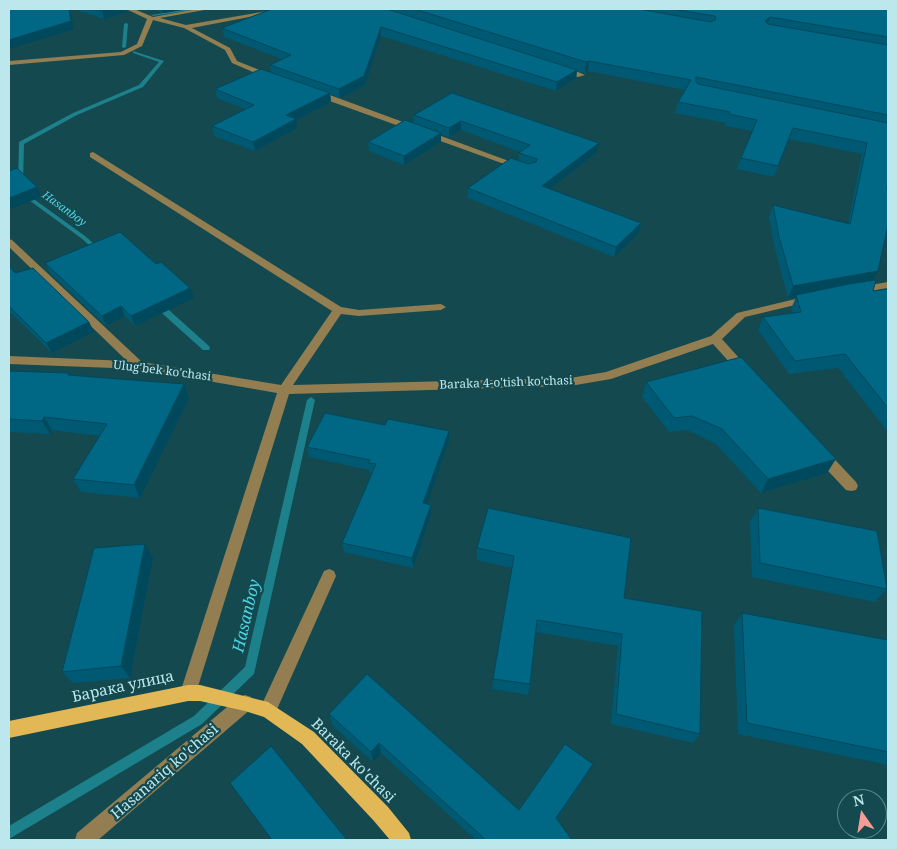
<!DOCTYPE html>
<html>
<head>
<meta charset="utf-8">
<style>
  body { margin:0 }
  #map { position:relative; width:897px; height:849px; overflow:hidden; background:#14494f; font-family:"Noto Serif",serif }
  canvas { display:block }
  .frame { position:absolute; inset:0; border:10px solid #bce8ed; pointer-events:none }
  .north { position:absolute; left:837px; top:789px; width:50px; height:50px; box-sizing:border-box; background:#14494f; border:1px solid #57898e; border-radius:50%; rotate:347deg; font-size:14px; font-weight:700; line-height:20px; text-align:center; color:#bce8ed }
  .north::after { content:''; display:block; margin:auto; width:18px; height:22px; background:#f59c94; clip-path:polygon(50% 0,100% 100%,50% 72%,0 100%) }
</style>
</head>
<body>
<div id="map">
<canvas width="897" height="849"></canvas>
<div class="frame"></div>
<div class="north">N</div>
</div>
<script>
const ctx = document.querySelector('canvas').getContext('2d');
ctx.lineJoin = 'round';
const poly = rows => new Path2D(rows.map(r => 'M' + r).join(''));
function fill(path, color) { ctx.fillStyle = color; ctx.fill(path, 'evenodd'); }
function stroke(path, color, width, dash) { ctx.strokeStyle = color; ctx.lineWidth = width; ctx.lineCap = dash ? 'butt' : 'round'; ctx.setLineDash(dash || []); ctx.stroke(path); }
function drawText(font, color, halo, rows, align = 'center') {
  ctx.font = font + ' "Noto Serif",serif'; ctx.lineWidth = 4.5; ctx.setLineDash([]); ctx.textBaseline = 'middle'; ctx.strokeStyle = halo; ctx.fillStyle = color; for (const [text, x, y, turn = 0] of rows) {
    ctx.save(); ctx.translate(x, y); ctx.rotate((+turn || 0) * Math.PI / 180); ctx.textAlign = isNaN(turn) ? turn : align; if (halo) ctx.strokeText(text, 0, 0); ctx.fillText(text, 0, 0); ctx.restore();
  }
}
fill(poly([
  [189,9,199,9,153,16,151,15,189,9],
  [126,23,128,24,126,47,124,48,122,47,124,24,126,23],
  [133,51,164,61,143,87,77,115,24,144,23,183,18,184,19,142,73,113,139,85,159,62,133,53,133,51],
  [24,192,85,236,101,250,101,252,97,252,81,238,22,195,22,193,24,192],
  [154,302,160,302,209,346,210,348,209,350,203,350,154,306,154,302],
  [311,397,315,400,254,674,202,724,9,839,9,826,194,716,245,667,307,400,311,397]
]), '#1d818c');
fill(poly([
  [126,9,134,9,153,17,197,9,210,9,160,18,186,25,279,9,291,9,192,28,230,48,237,61,272,75,273,77,269,79,232,63,225,50,184,28,153,20,142,46,124,55,9,65,9,61,121,52,137,44,147,19,126,9],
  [558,66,564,66,585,75,578,77,558,70,558,66],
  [313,91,319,91,525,167,518,169,313,95,313,91],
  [93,152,341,307,359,310,441,304,446,307,441,310,359,316,341,314,293,385,570,378,606,372,711,336,737,313,808,296,813,299,812,301,745,317,722,339,748,368,750,371,748,374,744,375,740,374,713,344,611,379,570,386,289,394,196,693,194,699,188,701,182,699,180,693,277,393,139,369,9,364,9,356,127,361,9,247,9,239,12,240,142,362,281,385,332,311,90,157,90,153,93,152],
  [888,282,888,288,858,293,853,290,858,287,888,282],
  [820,448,825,449,856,482,858,486,856,490,851,491,846,490,815,457,814,453,815,449,820,448],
  [329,569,334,571,336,576,274,716,268,718,262,716,260,710,262,704,324,571,329,569],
  [245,695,251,697,253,703,251,709,98,840,75,840,77,833,239,697,245,695]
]), '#927e51');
fill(poly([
  [188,685,200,685,268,702,314,732,388,807,409,833,411,840,390,840,374,821,302,744,264,717,245,711,200,701,188,701,9,738,9,721,188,685]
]), '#e2b756');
fill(poly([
  [74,9,127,9,127,12,104,19],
  [154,9,186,9,163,13],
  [272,9,888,9,888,181,873,280,873,291,888,289,888,432,838,368,789,374,758,330,763,317,792,313,791,309,796,297,788,298,775,249,769,217,773,205,848,224,862,154,789,139,774,177,737,169,741,158,753,131,725,126,726,123,675,113,678,102,685,90,588,71,585,73,577,71,576,78,556,91,381,36,365,85,340,98,330,94,331,102,296,120,297,128,255,151,214,136,212,126,245,109,217,98,215,89,272,73,270,65,282,59,224,37,222,28],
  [452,93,599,143,597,152,550,189,641,223,639,233,614,257,468,198,468,188,519,161,519,153,520,152,461,130,449,137,441,134,441,142,404,165,369,151,368,142,414,123,414,115],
  [45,263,194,298,135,326,125,316,106,326,50,273],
  [9,266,15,273,89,322,94,332,52,353,11,313,9,314],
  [9,371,184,384,189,398,140,498,81,492,73,479,100,436,52,430,50,434,9,432],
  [646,382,827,473,761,493,716,444,687,430,669,432,642,397],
  [449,441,427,504,431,514,413,568,344,552,342,543,372,473,370,473,369,470,309,457,307,447],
  [488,508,624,598,700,734,693,743,611,724,618,646,535,632,530,684,528,695,492,689,512,568,477,560,477,548],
  [758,508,887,589,875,602,752,577,750,522],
  [153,558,130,678,73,683,62,672],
  [742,613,888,640,888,765,738,734,734,626],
  [329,714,519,810,588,773,557,820,572,840,476,840,381,753,373,762,332,725]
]), '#005972');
fill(poly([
  [69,9,70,9,74,29,9,49,9,40],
  [109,9,127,9,127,12,104,19,102,11],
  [162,9,186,9,163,13],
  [770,17,767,27,765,21],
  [381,27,381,36,365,85,340,98,339,89],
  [589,61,588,71,585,73,586,62],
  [577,70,576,78,556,91,557,82],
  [330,93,331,102,296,120,297,128,255,151,253,142,286,115],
  [461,121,461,130,449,137,449,128],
  [441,133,441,142,404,165,404,156],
  [599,143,597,152,541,196,542,186],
  [37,187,42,197,9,209,9,198],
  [641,223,639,233,614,257,616,247],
  [878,271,871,283,796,295,796,297,788,298,793,286],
  [190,288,194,298,135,326,131,316],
  [121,306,125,316,106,326,102,316],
  [89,322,94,332,52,353,46,343],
  [184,384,189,398,140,498,134,485],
  [44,417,52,430,50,434,42,421],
  [449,431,449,441,424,513,423,503],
  [836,459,827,473,761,493,768,479],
  [431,505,431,514,413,568,412,558],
  [145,544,153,558,130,678,121,666],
  [379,743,381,753,373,762,371,752],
  [593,764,588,773,552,826,556,818]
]), '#00485c');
const building = poly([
  [9,9,69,9,71,21,9,40,9,9],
  [95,9,109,9,102,11,95,9],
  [272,9,387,9,577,70,557,82,381,27,364,76,339,89,270,65,291,55,222,28,272,9],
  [414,9,639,9,711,22,716,19,715,16,672,9,888,9,888,37,770,17,765,21,768,24,888,45,888,115,696,77,696,82,698,84,888,123,888,181,887,190,888,190,888,225,878,271,793,286,779,237,773,205,850,224,867,143,793,128,778,166,741,158,757,120,729,114,730,112,678,102,691,80,589,61,586,62,414,9],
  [261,69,330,93,286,115,296,119,253,142,212,126,254,105,215,89,261,69],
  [452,93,599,143,542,186,641,223,616,247,468,188,511,158,528,164,536,162,537,159,519,153,530,145,461,121,449,128,414,115,452,93],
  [405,120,441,133,404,156,368,142,405,120],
  [17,168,37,187,9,198,9,171,17,168],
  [120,232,156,264,161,262,190,288,131,316,121,306,102,316,45,263,120,232],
  [9,266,15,273,33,268,89,322,46,343,9,306,9,266],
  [876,280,873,291,888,289,888,408,845,354,795,361,763,317,801,312,796,295,849,284,876,280],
  [741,357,836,459,768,479,722,429,692,416,674,418,646,382,741,357],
  [9,371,69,373,68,375,184,384,134,485,73,479,107,424,44,417,42,421,9,419,9,371],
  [325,413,385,425,388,419,449,431,423,503,431,505,412,558,342,543,376,464,368,463,370,460,307,447,325,413],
  [488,508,631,538,624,598,702,611,700,734,616,714,622,634,537,620,530,684,493,679,514,556,477,548,488,508],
  [758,508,877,531,887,589,760,563,758,508],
  [145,544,121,666,62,672,94,548,145,544],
  [742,613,888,640,888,752,747,723,742,613],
  [367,674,519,810,565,744,593,764,556,818,572,840,486,840,379,743,371,752,329,714,367,674],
  [271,746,347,840,272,840,230,783,271,746]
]);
fill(building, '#006784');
stroke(building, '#00485c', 1);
drawText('italic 11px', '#4dd6e5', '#14494f', [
  ["Hasanboy",64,209,36]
]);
drawText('12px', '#bce8ed', '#14494f', [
  ["Ulug'bek ko'chasi",162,371,7],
  ["Baraka 4-o'tish ko'chasi",506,383,-2]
]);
drawText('15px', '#bce8ed', '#14494f', [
  ["Барака улица",123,687,-12],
  ["Baraka ko'chasi",353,761,45],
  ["Hasanariq ko'chasi",165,772,-41]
]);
drawText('italic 16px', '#4dd6e5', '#14494f', [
  ["Hasanboy",247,616,-77]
]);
</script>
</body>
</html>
